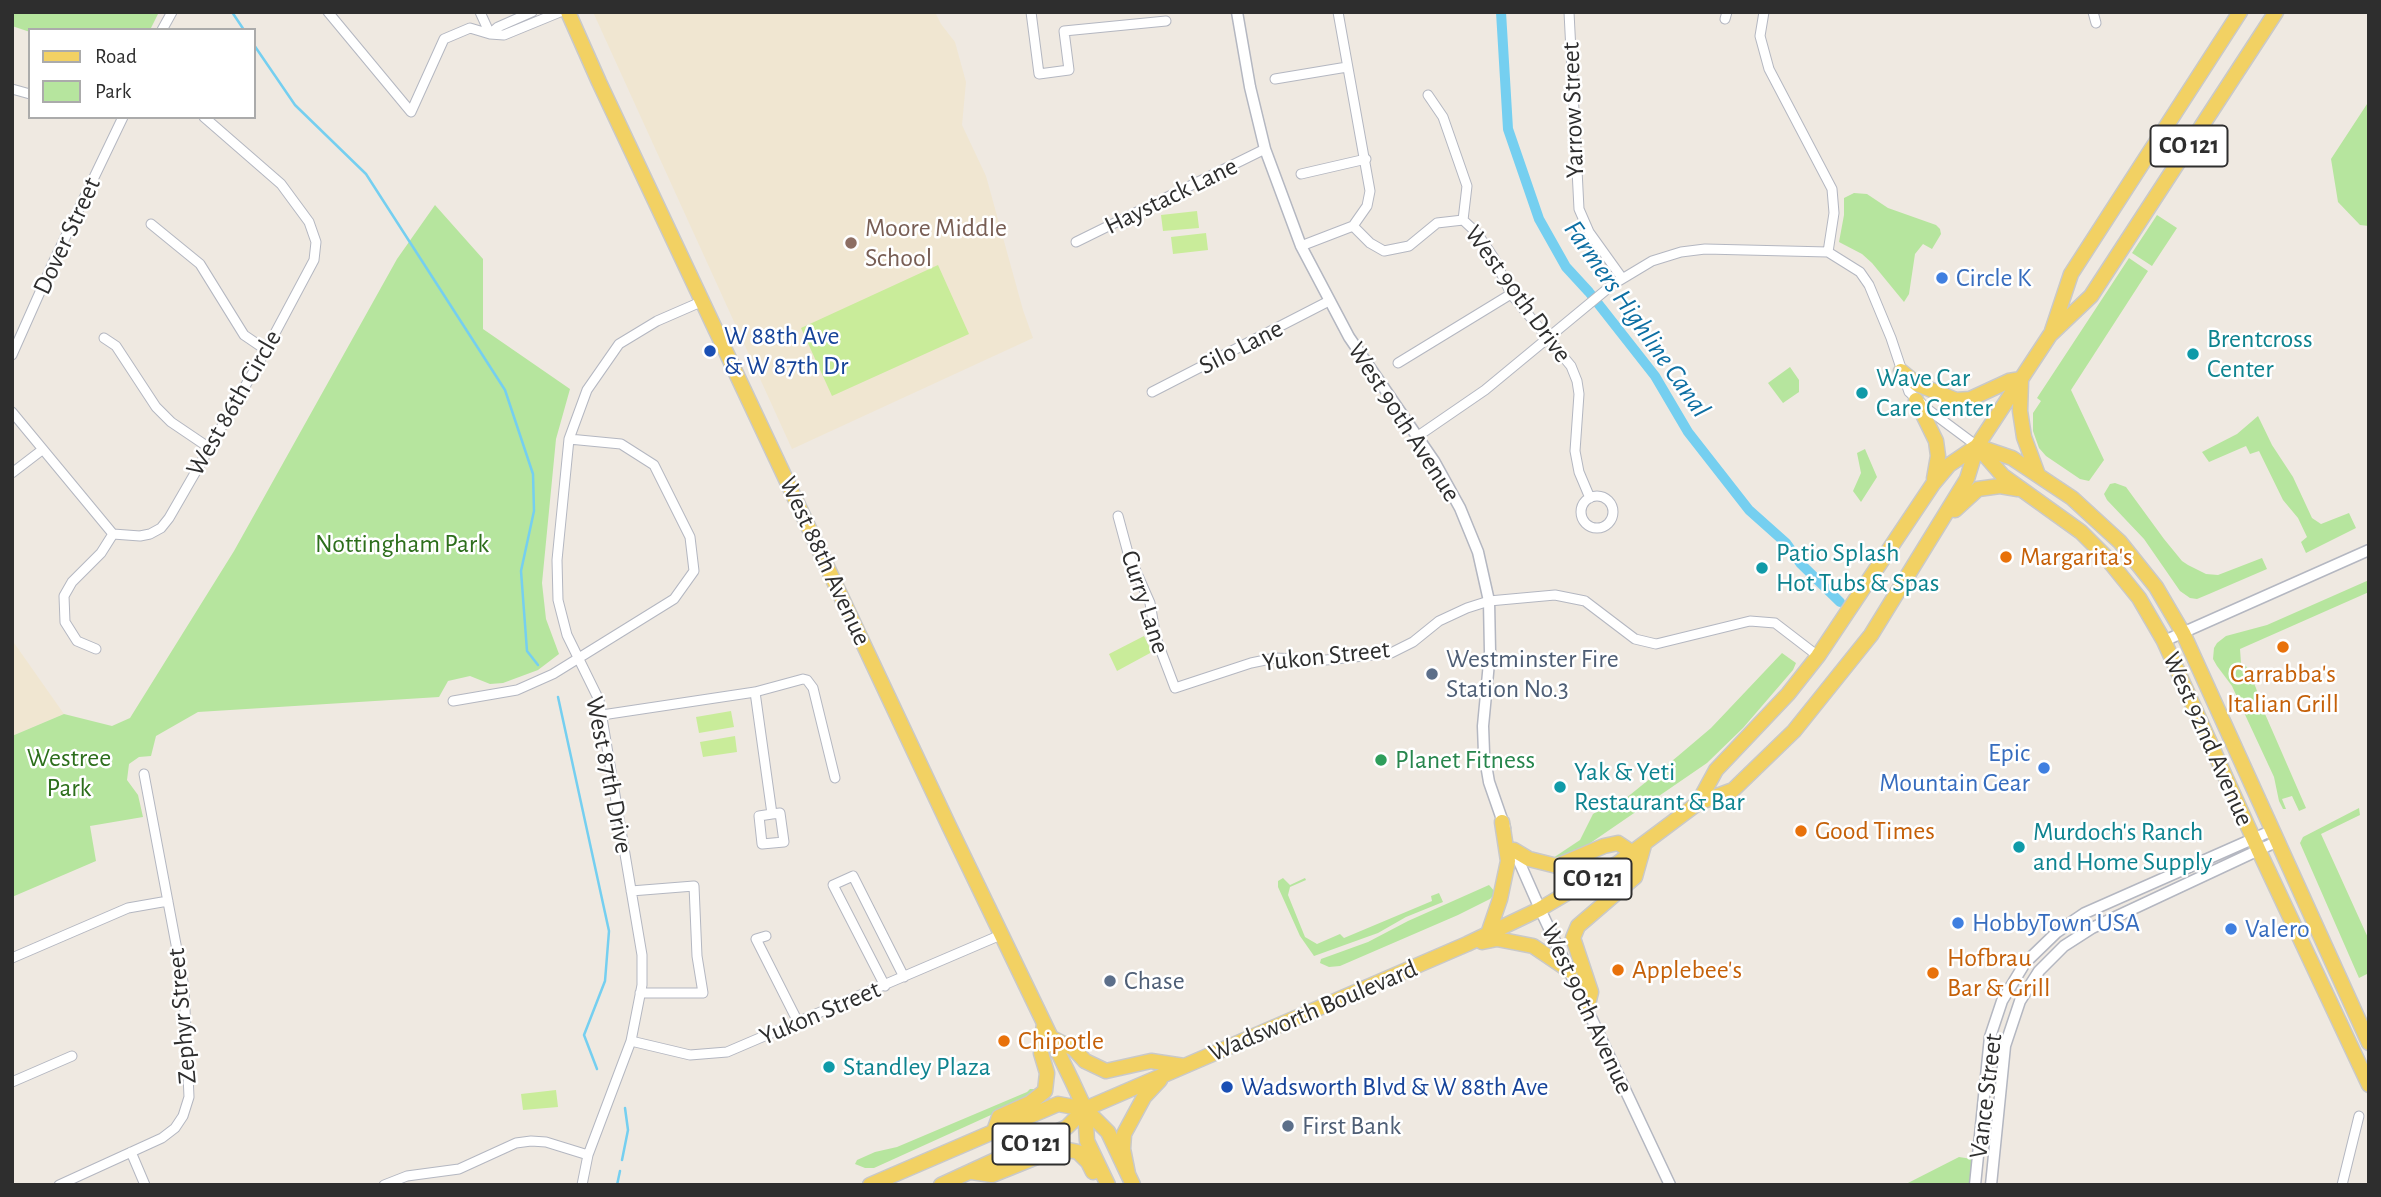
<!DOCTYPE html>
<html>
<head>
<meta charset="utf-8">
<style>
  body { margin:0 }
  #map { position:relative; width:2381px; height:1197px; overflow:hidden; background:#efe9e1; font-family:"Alegreya Sans",sans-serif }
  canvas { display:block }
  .frame { position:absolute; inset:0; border:14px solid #2e2e2e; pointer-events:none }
  .legend { position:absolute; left:28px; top:28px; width:228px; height:91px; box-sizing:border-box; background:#fff; border:2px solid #ababab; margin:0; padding:9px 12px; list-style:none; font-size:21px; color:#2e2e2e }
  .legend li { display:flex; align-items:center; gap:14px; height:35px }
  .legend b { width:35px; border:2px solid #ababab }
</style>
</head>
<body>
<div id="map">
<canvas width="2381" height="1197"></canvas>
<div class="frame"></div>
<ul class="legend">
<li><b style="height:9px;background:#f2d163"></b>Road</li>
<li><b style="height:19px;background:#b6e59e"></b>Park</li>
</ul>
</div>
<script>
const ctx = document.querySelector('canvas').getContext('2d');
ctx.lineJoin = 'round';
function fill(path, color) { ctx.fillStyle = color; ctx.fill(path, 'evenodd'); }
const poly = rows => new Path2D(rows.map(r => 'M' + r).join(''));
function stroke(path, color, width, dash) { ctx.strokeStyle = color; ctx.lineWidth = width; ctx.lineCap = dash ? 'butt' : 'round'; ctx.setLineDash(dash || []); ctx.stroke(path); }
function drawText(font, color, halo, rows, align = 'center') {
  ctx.font = font + ' "Alegreya Sans",sans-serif'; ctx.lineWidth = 5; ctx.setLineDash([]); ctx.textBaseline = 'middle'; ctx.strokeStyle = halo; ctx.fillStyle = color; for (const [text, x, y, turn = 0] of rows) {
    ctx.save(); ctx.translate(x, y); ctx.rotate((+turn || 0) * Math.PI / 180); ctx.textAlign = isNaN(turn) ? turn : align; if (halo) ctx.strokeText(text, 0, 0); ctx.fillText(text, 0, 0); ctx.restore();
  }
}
fill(poly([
  [593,12,935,12,941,24,955,42,966,82,962,125,986,176,1023,310,1033,338,792,449],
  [12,640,64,714,12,736]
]), '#f0e6d1');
fill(poly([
  [12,12,159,12,150,30,30,30,30,32,12,26],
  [2369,101,2369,226,2360,225,2338,202,2331,159],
  [1854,193,1867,194,1888,208,1936,225,1940,229,1941,234,1932,249,1923,244,1915,254,1909,294,1904,302,1872,263,1862,254,1839,242,1844,215,1844,198],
  [435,205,483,259,483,329,570,389,556,439,542,583,546,619,559,654,538,670,503,683,490,684,470,676,448,681,439,697,198,712,156,736,151,756,139,757,129,764,127,780,138,795,143,817,90,826,96,861,12,897,12,736,64,714,112,726,130,718,234,551,397,259],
  [2157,215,2177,228,2152,266,2132,253],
  [2129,258,2148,271,2071,390,2104,460,2089,481,2080,479,2046,456,2039,448,2033,431,2033,413,2041,401,2037,398],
  [1790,367,1799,380,1799,392,1783,403,1768,383],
  [2258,416,2272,445,2293,477,2312,518,2321,524,2349,513,2356,528,2306,553,2301,542,2307,537,2298,518,2283,500,2259,451,2250,454,2246,446,2209,462,2202,452,2237,434],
  [1865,449,1877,477,1861,502,1853,491,1861,473,1857,453],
  [2115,483,2126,487,2164,539,2182,561,2188,565,2206,574,2218,575,2262,558,2267,569,2209,594,2197,599,2190,598,2180,591,2144,539,2107,500,2104,494,2110,484],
  [2369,580,2369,592,2240,649,2241,663,2246,666,2256,688,2262,707,2306,808,2299,811,2292,796,2282,799,2286,809,2283,809,2279,801,2274,777,2241,706,2232,686,2217,666,2213,659,2214,648,2217,643,2226,636,2267,625],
  [1782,653,1796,663,1793,670,1743,728,1707,763,1570,857,1554,860,1553,858,1580,840,1593,814,1607,805,1620,803,1678,756,1711,728],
  [2359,808,2360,815,2321,834,2369,940,2369,973,2359,978,2300,843,2303,837],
  [1283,878,1290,885,1305,878,1306,880,1290,887,1288,895,1305,937,1317,944,1340,934,1344,938,1432,901,1431,896,1439,893,1443,902,1406,917,1378,933,1314,956,1300,936,1278,887,1278,881],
  [1489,885,1496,893,1490,899,1458,915,1340,966,1329,967,1320,963,1321,959,1368,942,1408,921],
  [1030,1089,1035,1089,1024,1100,874,1168,865,1168,855,1164,857,1160,875,1152,897,1147,1027,1092],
  [1959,1157,1972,1159,1970,1185,1904,1185]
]), '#b6e59e');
fill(poly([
  [1197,211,1199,228,1163,231,1161,215],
  [1206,233,1208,250,1173,254,1171,237],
  [938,265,969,334,832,396,801,328],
  [1144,636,1152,652,1117,671,1109,654],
  [731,711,734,727,699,733,696,717],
  [735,736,737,752,703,757,700,742],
  [556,1090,558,1107,523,1110,521,1094]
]), '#c9ec9a');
stroke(poly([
  [232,12,244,30],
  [254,45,295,105,366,174,505,390,533,474,534,511,521,571,527,651,538,665],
  [558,697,609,931,605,981,584,1035,597,1069],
  [622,1160,628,1130,625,1108],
  [617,1185,620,1171]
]), '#75cff0', 2.5);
stroke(poly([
  [1501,12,1508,129,1539,219,1566,267,1589,292,1655,376,1688,432,1749,510,1786,543,1801,564,1840,602]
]), '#75cff0', 10);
const minor = poly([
  [328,12,411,112,444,39,470,28,490,34,480,12],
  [1031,12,1039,74,1069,70,1064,31,1166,21],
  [1338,12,1370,191,1367,206,1353,226],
  [1569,12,1579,209,1589,232,1622,278],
  [1764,12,1760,36,1769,69,1832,189,1834,213,1828,252],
  [2093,12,2096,23],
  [1725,19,1727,12],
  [162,30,172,12],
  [490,34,504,35,560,12],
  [490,34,498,27,532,12],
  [1275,79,1347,67],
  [12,89,30,94],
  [1428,95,1443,117,1467,186,1463,220,1477,233,1494,258,1511,294,1571,366,1577,381,1579,394,1575,451,1579,472,1590,498],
  [1301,174,1366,159],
  [151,224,200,264,244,335,266,350],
  [1353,226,1370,243,1384,251,1409,246,1437,223,1463,220],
  [1076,242,1265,149],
  [1301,246,1353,226],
  [1828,252,1860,272,1869,285,1891,338,1909,392,1930,411,1977,446],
  [104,338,116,346,156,407,171,422,208,447],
  [12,355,52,265,123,117],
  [1398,363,1511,294],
  [1152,392,1329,301],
  [12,412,113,534,140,536,150,534,161,528,169,518,266,350,314,260,316,242,309,222,281,184,204,117],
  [1418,436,1485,390,1612,285,1652,261,1681,252,1705,249,1828,252],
  [12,473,42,450],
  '1581 512a16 16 0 1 1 32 0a16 16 0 1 1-32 0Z',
  [1118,516,1128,553,1150,603,1156,638,1175,688,1251,663,1275,658,1326,660,1391,653,1413,642,1439,621,1467,608,1489,601,1555,595,1585,601,1635,639,1656,644,1750,621,1775,623,1818,656],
  [96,649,77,641,65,622,64,596,72,582,101,553,113,534],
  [755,692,772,814,780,813,784,842,762,844,759,816,772,814],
  [453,701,517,690,553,674,674,599,694,571,690,537,654,465,621,444,569,439],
  [602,715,755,692,803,679,807,680,813,688,835,778],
  [631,891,694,886,697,956,703,993,640,993],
  [766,936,756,939,798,1022],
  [12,958,128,908,168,901],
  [885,986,833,885,853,876,904,977],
  [631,1041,690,1055,727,1052,1003,934],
  [12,1082,72,1056],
  [131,1152,145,1185],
  [59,1185,162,1138,175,1128,183,1116,189,1097,184,987,144,774],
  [384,1185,407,1176,459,1169,516,1143,531,1141,546,1142,588,1155],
  [582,1185,588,1155,631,1041,642,985,642,955,599,700,567,635,558,600,557,560,569,439,587,390,619,344,657,321,703,301],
  [2342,1185,2359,1116]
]);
const tertiary = poly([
  [1237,12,1250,87,1265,149,1301,246,1349,337,1434,461,1460,508,1478,552,1489,601,1490,652,1483,726,1484,753,1489,782,1505,828],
  [2164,641,2369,550],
  [1514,850,1540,909,1670,1185],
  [1975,1185,1990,1037,2002,1001,2025,963,2057,932,2085,913,2273,830],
  [1991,1185,2005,1046,2020,1001,2039,971,2064,946,2092,928,2278,841]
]);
const primary = poly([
  [568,12,599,82,950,828,1072,1081,1085,1109,1087,1141,1108,1185],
  [2052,331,2071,274,2240,12],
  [1901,371,1917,384,1956,400,1970,399,2009,381,2021,379],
  [2021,380,2020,411,2024,437,2038,475],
  [1916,400,1936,441,1938,456,1934,479],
  [1977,446,2003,476,2081,532,2105,556,2139,598,2164,641,2259,851,2369,1085],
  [1977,446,2012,458,2072,498,2120,542,2156,587,2183,633,2369,1043],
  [1955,510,1978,489,2000,486,2018,489],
  [1698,803,1716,770,1788,694,1818,656,1933,484,1949,465,1977,446],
  [1514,850,1529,859,1557,866,1604,846,1618,843,1633,853],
  [1488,934,1500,899,1508,861,1502,822],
  [1482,942,1497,939,1533,946,1570,971],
  [1587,1008,1591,992,1573,938,1578,926,1635,877,1644,845],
  [1050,1037,1074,1049,1085,1061,1106,1071,1151,1061,1184,1066],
  [1085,1109,1108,1132,1133,1185],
  [994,1131,999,1117,1030,1103,1045,1091,1047,1073,1041,1053,1044,1023],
  [972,1172,992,1175,1059,1148,1078,1152,1088,1162,1093,1172],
  [1128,1174,1123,1149,1124,1134,1144,1097,1160,1080],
  [870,1185,1058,1104,1085,1109],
  [941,1185,1067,1127,1085,1109,1467,944,1540,909,1618,863,1698,803,1733,790,1794,731,1871,635,1967,479,1977,446,2050,335,2091,296,2276,12]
]);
stroke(minor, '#b4b7c1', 11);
stroke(tertiary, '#b4b7c1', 13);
stroke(primary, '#c9c9c9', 17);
stroke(minor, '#fff', 9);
stroke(tertiary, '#fff', 10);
stroke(primary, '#f2d163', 14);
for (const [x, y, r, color] of [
  [851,243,7,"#8d6e63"],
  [1942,278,7,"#3f7fe0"],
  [710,351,7,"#1a4fb4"],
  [2193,354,7,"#0f9aa8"],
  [1862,393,7,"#0f9aa8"],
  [2006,557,7,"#e8710a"],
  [1762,568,7,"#0f9aa8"],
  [2283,647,7,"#e8710a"],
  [1432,674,7,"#5c6f8a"],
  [1381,760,7,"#2e9e5b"],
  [2044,768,7,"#3f7fe0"],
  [1560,787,7,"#0f9aa8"],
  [1801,831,7,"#e8710a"],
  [2019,847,7,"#0f9aa8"],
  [1958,923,7,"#3f7fe0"],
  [2231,929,7,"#3f7fe0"],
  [1618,970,7,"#e8710a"],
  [1933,973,7,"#e8710a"],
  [1110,981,7,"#5c6f8a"],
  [1004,1041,7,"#e8710a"],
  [829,1067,7,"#0f9aa8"],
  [1227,1087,7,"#1a4fb4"],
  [1288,1126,7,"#5c6f8a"]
]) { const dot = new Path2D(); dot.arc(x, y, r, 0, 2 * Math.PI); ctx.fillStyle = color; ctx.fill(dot); stroke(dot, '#fff', 2.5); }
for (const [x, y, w] of [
  [2189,146,77],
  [1593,879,77],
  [1031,1144,77]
]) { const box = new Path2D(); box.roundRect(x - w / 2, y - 20.5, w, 41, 5); ctx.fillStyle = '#fff'; ctx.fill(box); stroke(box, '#2e2e2e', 2); }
drawText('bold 24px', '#2e2e2e', null, [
  ["CO 121",2189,146],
  ["CO 121",1593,879],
  ["CO 121",1031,1144]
]);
drawText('26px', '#2e2e2e', '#fff', [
  ["Yarrow Street",1573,110,-92],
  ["Haystack Lane",1171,196,-26],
  ["Dover Street",67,236,-65],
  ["West 90th Drive",1518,294,54],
  ["Silo Lane",1241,347,-27],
  ["West 86th Circle",234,403,-60],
  ["West 90th Avenue",1404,422,57],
  ["West 88th Avenue",825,561,65],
  ["Curry Lane",1145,602,72],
  ["Yukon Street",1326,656,-6],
  ["West 92nd Avenue",2208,739,66],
  ["West 87th Drive",609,775,79],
  ["West 90th Avenue",1587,1009,65],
  ["Wadsworth Boulevard",1313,1011,-23],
  ["Yukon Street",820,1013,-23],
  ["Zephyr Street",182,1016,-95],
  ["Vance Street",1986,1096,-83]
]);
drawText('26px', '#785e54', '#fff', [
  ["Moore Middle",865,228],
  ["School",865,258]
], 'left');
drawText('26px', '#366cbe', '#fff', [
  ["Circle K",1956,278],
  ["Epic",2030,753,"right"],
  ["Mountain Gear",2030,783,"right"],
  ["HobbyTown USA",1972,923],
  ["Valero",2245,929]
], 'left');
drawText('26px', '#164399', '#fff', [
  ["W 88th Ave",724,336],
  ["& W 87th Dr",724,366],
  ["Wadsworth Blvd & W 88th Ave",1241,1087]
], 'left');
drawText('26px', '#0d838f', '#fff', [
  ["Brentcross",2207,339],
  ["Center",2207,369],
  ["Wave Car",1876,378],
  ["Care Center",1876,408],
  ["Patio Splash",1776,553],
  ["Hot Tubs & Spas",1776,583],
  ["Yak & Yeti",1574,772],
  ["Restaurant & Bar",1574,802],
  ["Murdoch's Ranch",2033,832],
  ["and Home Supply",2033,862],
  ["Standley Plaza",843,1067]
], 'left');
drawText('26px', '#2c6e1b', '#fff', [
  ["Nottingham Park",402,544],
  ["Westree",69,758],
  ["Park",69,788]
]);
drawText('26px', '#c56008', '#fff', [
  ["Margarita's",2020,557],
  ["Carrabba's",2283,674,"center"],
  ["Italian Grill",2283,704,"center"],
  ["Good Times",1815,831],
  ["Hofbrau",1947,958],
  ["Bar & Grill",1947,988],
  ["Applebee's",1632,970],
  ["Chipotle",1018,1041]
], 'left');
drawText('26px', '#4e5e75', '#fff', [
  ["Westminster Fire",1446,659],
  ["Station No.3",1446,689],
  ["Chase",1124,981],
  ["First Bank",1302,1126]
], 'left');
drawText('26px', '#27864d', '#fff', [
  ["Planet Fitness",1395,760]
], 'left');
drawText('italic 28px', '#0d6fa3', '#fff', [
  ["Farmers Highline Canal",1637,319,55]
]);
</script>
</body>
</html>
